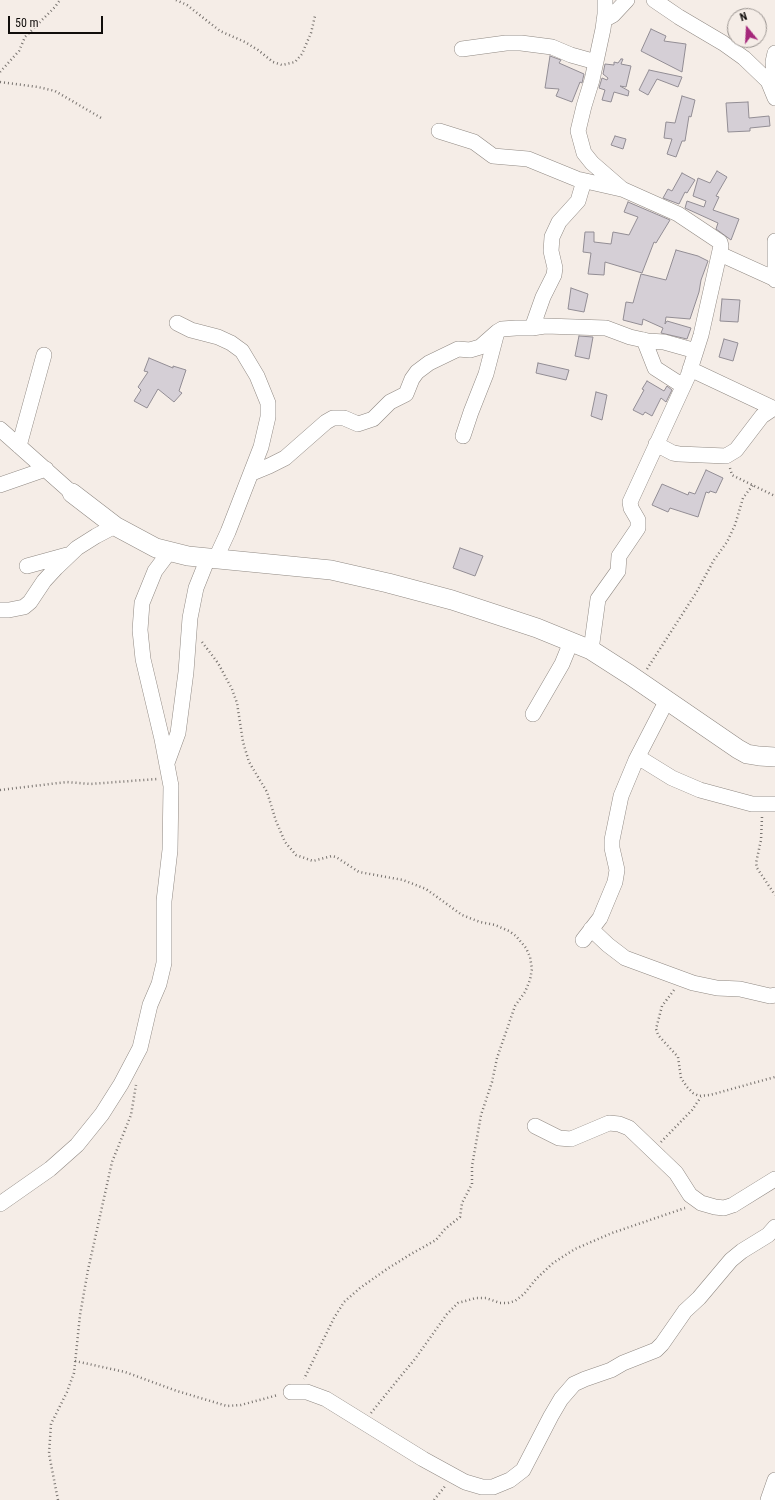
<!DOCTYPE html>
<html>
<head>
<meta charset="utf-8">
<style>
  body { margin:0 }
  #map { position:relative; width:775px; height:1500px; overflow:hidden; background:#f5ede7; font-family:"Roboto Condensed",sans-serif }
  canvas { display:block }
  .north { position:absolute; left:727px; top:8px; width:40px; height:40px; box-sizing:border-box; background:#f5ede7; border:1px solid #99938f; border-radius:50%; rotate:342deg; font-size:11px; font-weight:700; line-height:16px; text-align:center; color:#100d0b }
  .north::after { content:''; display:block; margin:auto; width:14px; height:18px; background:#a5287b; clip-path:polygon(50% 0,100% 100%,50% 72%,0 100%) }
  .scale { position:absolute; left:8px; top:16px; width:95px; height:18px; box-sizing:border-box; border:2px solid #100d0b; border-top:0; padding-left:5px; font-size:12px; line-height:14px; white-space:nowrap; color:#100d0b; -webkit-text-stroke:3px #f5ede7; paint-order:stroke }
</style>
</head>
<body>
<div id="map">
<canvas width="775" height="1500"></canvas>
<div class="north">N</div>
<div class="scale">50 m</div>
</div>
<script>
const ctx = document.querySelector('canvas').getContext('2d');
ctx.lineJoin = 'round';
function fill(path, color) { ctx.fillStyle = color; ctx.fill(path, 'evenodd'); }
const poly = rows => new Path2D(rows.map(r => 'M' + r).join(''));
function stroke(path, color, width, dash) { ctx.strokeStyle = color; ctx.lineWidth = width; ctx.lineCap = dash ? 'butt' : 'round'; ctx.setLineDash(dash || []); ctx.stroke(path); }
const building = poly([
  [651,29,666,36,664,41,686,44,682,72,641,51,651,29],
  [550,56,561,60,559,63,584,74,582,83,580,82,572,102,556,96,559,89,545,88,550,56],
  [621,59,623,59,621,64,631,66,626,87,620,86,629,91,628,96,614,92,611,102,602,100,605,90,599,88,602,78,607,80,608,78,603,74,605,64,614,65,614,62,618,63,621,59],
  [649,70,682,77,678,87,657,79,648,95,639,90,649,70],
  [682,96,695,100,691,117,689,116,685,141,682,141,676,157,667,154,672,139,664,138,666,122,675,123,682,96],
  [748,102,749,118,769,116,770,126,750,128,750,131,728,132,726,103,748,102],
  [615,136,626,139,623,149,611,145,615,136],
  [717,171,727,177,716,196,719,197,713,210,739,219,731,240,716,229,718,223,685,208,687,201,704,207,706,201,693,196,698,178,710,183,717,171],
  [682,173,695,180,687,193,685,192,679,204,663,198,668,189,672,191,682,173],
  [628,202,670,220,656,243,654,242,642,273,605,262,604,275,588,274,591,253,583,252,585,232,594,232,594,242,611,244,613,232,629,235,638,217,624,212,628,202],
  [676,250,698,256,708,261,701,280,699,292,690,319,666,317,665,324,667,321,691,328,687,339,661,333,663,328,643,319,642,325,623,320,626,302,633,303,641,274,666,280,676,250],
  [571,288,588,294,584,312,568,309,571,288],
  [722,299,740,300,738,322,720,321,722,299],
  [579,336,593,337,589,359,575,356,579,336],
  [724,339,738,343,733,361,719,357,724,339],
  [149,358,173,368,173,366,186,370,179,391,182,393,174,402,158,389,147,408,134,401,141,390,138,387,148,372,144,371,149,358],
  [538,363,569,370,566,380,536,373,538,363],
  [647,381,664,391,667,386,672,390,666,402,661,398,652,416,645,412,643,415,633,410,644,390,642,389,647,381],
  [596,392,607,395,602,420,591,416,596,392],
  [706,470,723,478,716,493,710,491,709,493,706,492,698,517,670,508,668,512,652,505,662,484,688,495,689,492,695,494,706,470],
  [460,548,483,556,475,576,453,568,460,548]
]);
fill(building, '#d5cfd6');
stroke(building, '#928d94', 1);
const minor = poly([
  [654,0,679,17,723,43,744,58,768,81,775,98],
  [604,20,613,15,627,0],
  [462,49,506,43,521,43,552,47,571,55,596,62],
  [775,93,773,62,775,53],
  [439,131,474,142,493,156,528,159,577,179,621,189],
  [775,241,775,280],
  [720,254,775,279],
  [177,323,191,330,218,337,231,343,242,351,257,376,268,403,268,417,261,447,228,532,216,558],
  [532,328,543,297,554,275,555,268,551,251,552,237,559,222,578,201,584,181],
  [644,340,655,368,683,386],
  [690,369,775,409],
  [0,429,72,493],
  [463,436,471,412,486,374,497,332],
  [656,444,673,453,679,454,726,456,736,450,762,416,774,408],
  [19,446,44,355],
  [252,473,269,466,285,458,326,422,333,418,344,418,358,424,373,419,390,402,406,394,412,379,417,372,429,363,458,349,470,350,480,347,497,332,502,329,516,328,532,328,545,326,606,328,630,337,648,341,664,342,696,351],
  [0,485,46,469],
  [27,566,67,555],
  [0,610,9,610,24,607,30,602,44,581,56,568,77,548,96,536,115,526],
  [591,650,598,599,618,571,619,556,638,528,638,520,631,508,630,502,688,376,701,335,721,246,720,242,678,214,622,189,592,163,584,153,578,131,584,106,592,80,603,29,605,14,605,0],
  [533,714,562,664,571,642],
  [638,757,672,778,700,790,752,804,775,804],
  [167,763,178,733,186,672,190,618,196,588,208,558],
  [591,929,608,945,625,958,693,983,717,988,740,989,770,996,775,995],
  [583,940,600,918,615,882,617,870,612,848,612,840,621,796,636,760,667,700],
  [535,1126,559,1138,571,1139,609,1123,619,1124,629,1128,676,1173,690,1195,701,1203,715,1207,724,1208,733,1205,775,1179],
  [0,1204,50,1169,77,1145,102,1114,121,1084,140,1048,150,1005,159,984,164,963,164,901,170,850,171,786,162,739,143,659,140,630,142,603,155,571,170,551],
  [291,1392,307,1392,326,1399,423,1459,465,1482,482,1487,493,1487,510,1480,523,1470,551,1416,561,1399,574,1384,585,1379,611,1370,623,1363,656,1350,662,1344,685,1311,699,1298,731,1260,742,1251,768,1235,775,1227],
  [768,1500,775,1480]
]);
const tertiary = poly([
  [72,493,115,526,156,548,188,556,331,570,388,583,452,600,537,628,591,650,630,675,738,749,747,754,759,756,775,757]
]);
stroke(minor, '#908983', 16);
stroke(tertiary, '#908983', 20);
stroke(poly([
  [176,0,187,5,220,31,245,42,258,50,273,62,282,65,295,62,302,54,311,33,315,16],
  [0,72,19,51,25,37,55,7,60,0],
  [0,82,38,87,55,91,103,119],
  [730,468,732,475,775,496],
  [202,642,218,663,232,689,237,703,243,742,249,762,267,792,276,821,285,842,296,855,313,861,332,856,336,857,359,872,403,880,426,889,462,915,480,922,495,925,509,931,516,936,526,948,530,957,532,969,530,980,525,992,515,1006,497,1058,492,1082,481,1115,472,1166,472,1184,462,1203,460,1217,445,1229,436,1240,411,1254,387,1269,360,1288,344,1302,334,1318,304,1379],
  [647,669,696,593,714,560,727,542,735,525,743,498,753,485],
  [0,790,67,782,90,784,157,779],
  [762,817,761,840,756,863,757,868,775,895],
  [674,990,662,1006,656,1029,658,1035,678,1057,681,1078,687,1087,693,1093,699,1096,710,1095,775,1077],
  [661,1142,692,1110,701,1097],
  [75,1361,125,1372,177,1391,227,1406,241,1405,278,1395],
  [371,1413,400,1377,415,1359,447,1314,458,1303,476,1298,486,1298,500,1303,508,1303,515,1301,524,1294,536,1279,553,1263,575,1249,612,1233,685,1208],
  [58,1500,49,1454,51,1424,67,1392,74,1373,80,1315,88,1270,112,1162,131,1115,136,1085],
  [434,1500,446,1485]
]), '#78736f', 2.5, [1, 3]);
stroke(minor, '#fff', 15);
stroke(tertiary, '#fff', 19);
</script>
</body>
</html>
